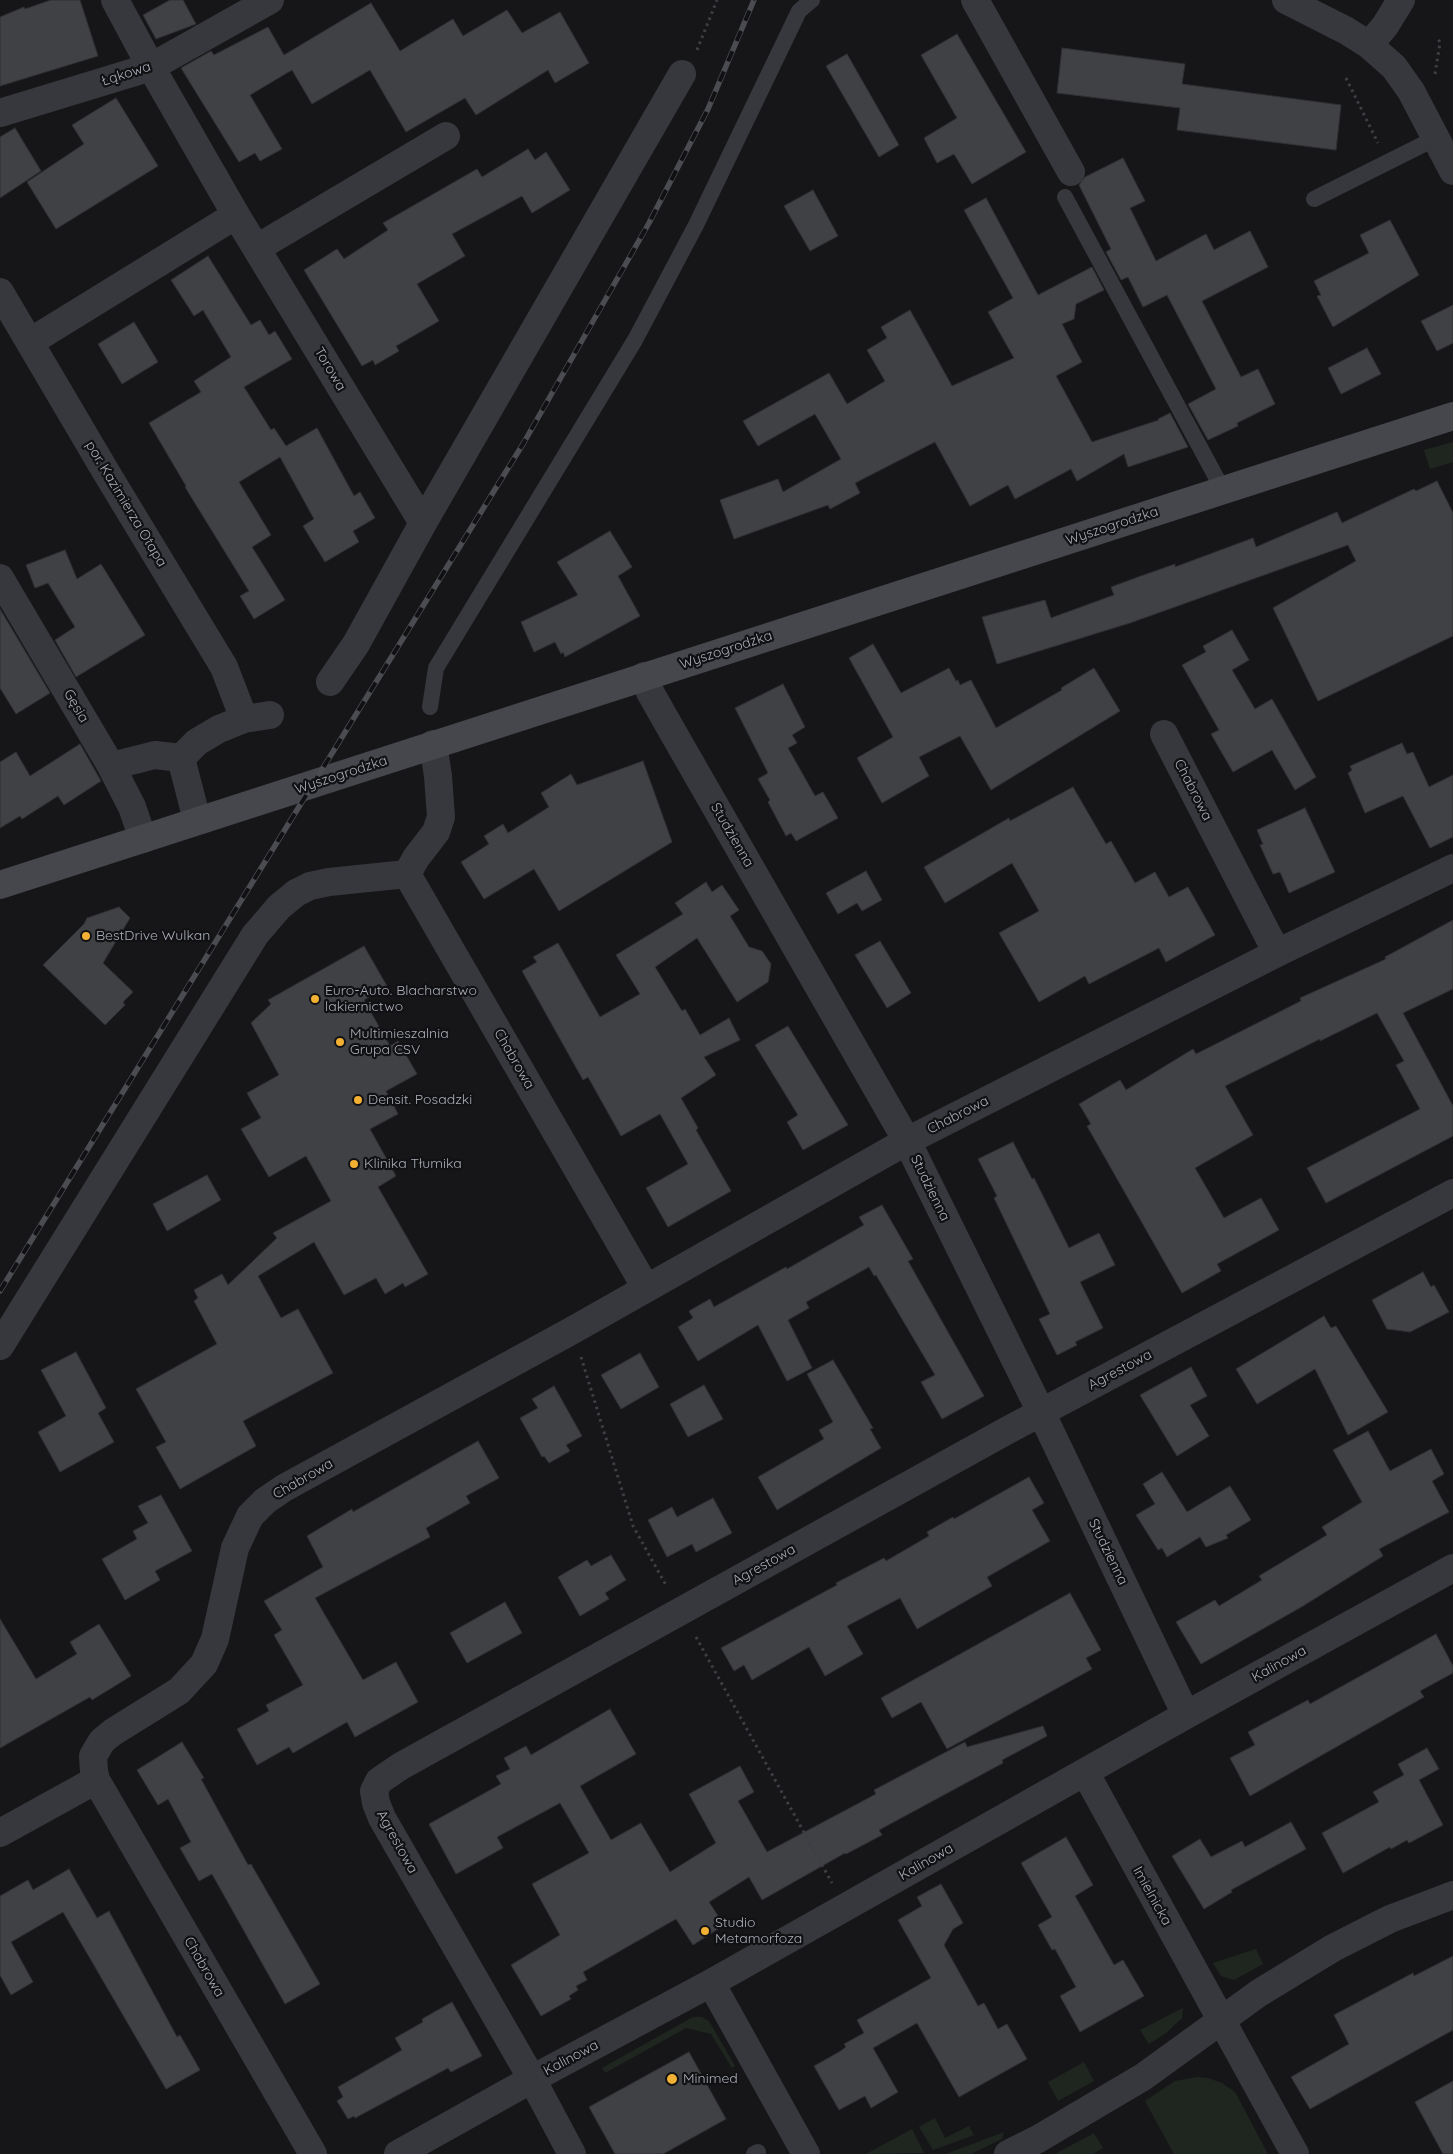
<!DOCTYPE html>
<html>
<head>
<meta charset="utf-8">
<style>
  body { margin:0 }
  canvas { display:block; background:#161618 }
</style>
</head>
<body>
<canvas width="1453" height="2154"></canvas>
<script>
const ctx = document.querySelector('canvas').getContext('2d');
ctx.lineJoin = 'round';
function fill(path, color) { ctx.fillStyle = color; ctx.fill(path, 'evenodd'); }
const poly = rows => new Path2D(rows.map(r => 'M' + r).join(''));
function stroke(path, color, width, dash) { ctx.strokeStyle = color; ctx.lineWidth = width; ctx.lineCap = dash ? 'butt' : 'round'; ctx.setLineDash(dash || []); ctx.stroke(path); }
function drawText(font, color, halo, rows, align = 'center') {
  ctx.font = font + ' Quicksand,sans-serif'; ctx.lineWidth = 4.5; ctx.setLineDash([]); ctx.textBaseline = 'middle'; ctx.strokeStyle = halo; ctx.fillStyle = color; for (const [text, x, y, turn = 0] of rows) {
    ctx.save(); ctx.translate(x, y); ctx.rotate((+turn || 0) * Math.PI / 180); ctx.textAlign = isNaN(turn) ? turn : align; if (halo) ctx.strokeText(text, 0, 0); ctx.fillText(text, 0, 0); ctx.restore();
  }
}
fill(poly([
  [1453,442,1453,462,1430,469,1424,450],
  [1256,1949,1263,1964,1234,1980,1221,1976,1213,1963],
  [1183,2008,1182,2018,1166,2033,1149,2044,1140,2030],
  [693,2017,702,2017,709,2021,735,2066,732,2068,711,2034,686,2028,605,2073,602,2068],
  [1084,2062,1094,2081,1058,2101,1048,2082],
  [1197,2077,1208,2078,1222,2083,1235,2092,1268,2154,1174,2154,1145,2101,1175,2081],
  [935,2118,945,2138,969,2126,974,2135,933,2150,919,2127],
  [912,2129,924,2153,866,2154],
  [1004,2132,1002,2139,971,2154,946,2154],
  [1094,2133,1103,2148,1093,2154,1055,2154]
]), '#1e261f');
const building = poly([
  [51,0,80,0,98,56,0,86,0,17,24,7,25,9,51,0],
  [170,0,183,0,196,24,156,39,143,15,170,0],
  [371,3,400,51,453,19,463,36,507,10,522,33,560,12,589,63,555,83,548,70,476,115,465,98,406,132,370,70,312,104,292,70,250,95,282,149,260,161,255,153,239,162,181,68,211,51,214,55,268,27,284,55,371,3],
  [957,34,1026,152,972,184,954,154,937,163,924,138,957,118,921,55,957,34],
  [1062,48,1185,64,1182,84,1341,105,1336,150,1177,130,1180,108,1057,93,1062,48],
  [847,54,899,145,879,157,826,66,847,54],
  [116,98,158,166,56,229,27,182,84,144,72,125,116,98],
  [15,128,41,171,0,198,0,137,15,128],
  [528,149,535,160,546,152,570,190,532,213,522,196,452,234,465,256,417,284,439,321,396,346,399,351,375,365,373,360,362,366,304,270,337,249,344,259,388,230,383,223,477,169,482,177,528,149],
  [1123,158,1145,201,1130,208,1156,261,1206,234,1214,250,1250,231,1268,267,1202,301,1241,377,1258,369,1275,404,1237,423,1238,426,1208,440,1188,404,1216,389,1167,295,1143,307,1128,277,1121,280,1106,252,1111,249,1079,185,1085,177,1123,158],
  [813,190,838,236,810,251,784,206,813,190],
  [986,198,1038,295,1092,267,1104,290,1076,304,1074,319,1062,324,1082,362,1056,376,1092,442,1159,420,1158,419,1170,413,1188,447,1128,467,1124,454,1077,481,1071,469,1015,499,1008,485,970,506,935,442,855,483,860,493,830,509,828,505,734,539,720,500,778,479,783,492,841,459,815,414,758,446,743,421,829,373,847,404,885,381,867,350,887,338,881,327,910,310,952,386,1014,358,988,312,1013,298,964,210,986,198],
  [1390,220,1419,275,1333,327,1317,296,1321,295,1314,281,1369,253,1360,235,1390,220],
  [208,256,251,325,260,320,269,335,275,331,292,359,244,387,271,430,274,428,286,446,317,428,354,496,360,492,375,518,353,531,359,542,325,562,303,526,314,519,280,457,239,482,271,535,252,547,285,600,254,619,240,596,249,591,185,487,186,486,149,423,201,392,194,381,231,357,203,310,194,316,171,280,208,256],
  [1453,305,1453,343,1437,351,1421,321,1453,305],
  [134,322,158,362,122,384,98,344,134,322],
  [1367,348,1381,374,1341,394,1328,368,1367,348],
  [1437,481,1453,513,1453,636,1318,701,1273,608,1356,561,1348,545,1130,623,997,664,982,617,1045,600,1051,618,1114,595,1111,587,1141,576,1175,564,1175,567,1253,538,1256,547,1337,512,1342,523,1414,489,1416,491,1437,481],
  [610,531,632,567,618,576,640,616,565,657,563,652,561,654,555,642,534,652,521,622,578,595,557,562,610,531],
  [65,550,77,579,101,564,145,635,76,677,55,640,75,627,48,583,35,588,26,565,65,550],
  [0,609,50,693,16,714,0,688,0,609],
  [1232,630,1249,660,1232,670,1255,709,1272,699,1316,777,1295,790,1272,750,1233,772,1211,734,1219,730,1182,665,1206,652,1203,646,1232,630],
  [873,644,901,693,949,668,956,681,958,680,960,685,971,680,996,728,1062,690,1061,688,1094,668,1120,711,991,790,960,736,919,757,929,776,882,803,857,758,893,737,849,658,873,644],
  [783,684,805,727,792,735,797,743,788,748,815,796,823,792,838,818,796,841,791,833,786,836,768,802,770,800,758,779,768,773,735,708,783,684],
  [1402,743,1407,754,1413,752,1429,787,1453,775,1453,837,1430,848,1403,796,1365,813,1348,773,1352,770,1350,766,1402,743],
  [80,744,101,781,64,805,58,796,22,819,20,816,0,828,0,762,16,752,30,776,80,744],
  [643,761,672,842,559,911,534,869,484,899,461,862,489,844,484,836,503,824,508,833,549,807,541,793,571,774,577,785,643,761],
  [1073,787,1106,844,1111,841,1135,883,1155,872,1169,897,1188,887,1215,935,1166,962,1159,948,1089,984,1085,976,1039,1002,999,933,1039,911,1012,863,945,903,924,867,1009,818,1010,821,1073,787],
  [1305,808,1335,872,1289,893,1280,872,1273,874,1260,845,1263,844,1257,830,1305,808],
  [866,871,882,900,862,911,857,903,838,914,826,893,866,871],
  [706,882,712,892,722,885,739,910,730,916,749,947,762,951,771,964,768,982,737,1002,697,938,655,967,682,1011,685,1009,700,1035,729,1018,740,1040,704,1057,716,1075,681,1098,698,1128,696,1130,731,1191,668,1227,646,1188,688,1164,660,1114,621,1136,588,1077,583,1080,522,971,537,962,533,957,558,943,600,1017,640,994,616,955,683,914,675,903,706,882],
  [119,907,130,918,103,963,133,992,123,1002,125,1005,105,1025,43,965,84,924,87,918,119,907],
  [1453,920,1453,989,1403,1013,1453,1106,1453,1136,1326,1203,1307,1168,1420,1109,1396,1065,1404,1061,1377,1013,1320,1041,1320,1039,1225,1086,1253,1135,1195,1168,1224,1218,1261,1198,1279,1230,1217,1264,1221,1271,1182,1293,1087,1126,1091,1124,1079,1104,1120,1080,1126,1090,1193,1049,1196,1054,1301,1001,1300,998,1386,959,1385,957,1453,920],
  [880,941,911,993,887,1008,855,955,880,941],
  [364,946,387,986,364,1000,390,1046,398,1041,417,1074,386,1091,398,1114,370,1129,396,1176,378,1187,428,1274,405,1287,403,1283,385,1294,376,1278,344,1295,314,1242,258,1276,281,1318,298,1309,333,1373,243,1421,256,1446,180,1489,156,1447,166,1442,136,1389,217,1344,194,1301,198,1298,194,1290,222,1274,228,1285,277,1238,273,1233,331,1201,306,1156,269,1177,241,1129,261,1118,247,1093,279,1075,251,1023,271,1004,268,1000,364,946],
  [788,1026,848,1125,803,1150,787,1122,798,1115,755,1045,788,1026],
  [1013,1142,1032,1179,1034,1178,1069,1248,1099,1233,1115,1265,1080,1282,1103,1328,1075,1342,1077,1345,1057,1355,1039,1319,1050,1314,994,1198,997,1196,978,1159,1013,1142],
  [207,1175,221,1200,167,1231,153,1204,207,1175],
  [882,1205,913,1259,908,1261,984,1396,942,1419,921,1382,935,1375,876,1275,874,1276,869,1267,806,1302,809,1308,788,1320,812,1368,787,1381,758,1325,698,1361,678,1327,693,1318,689,1311,710,1299,714,1307,786,1267,787,1269,864,1225,859,1217,882,1205],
  [1423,1272,1431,1287,1434,1285,1449,1312,1410,1332,1387,1329,1372,1300,1423,1272],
  [1324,1316,1331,1328,1336,1326,1388,1412,1348,1435,1315,1369,1257,1404,1236,1369,1324,1316],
  [76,1352,106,1408,98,1413,114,1442,60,1472,38,1432,66,1416,41,1370,76,1352],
  [640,1353,659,1387,621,1409,601,1375,640,1353],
  [833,1360,873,1428,870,1429,881,1448,777,1510,758,1477,824,1439,819,1430,833,1422,807,1374,833,1360],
  [1191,1367,1207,1396,1190,1405,1209,1436,1177,1456,1140,1395,1191,1367],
  [704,1385,723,1419,688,1437,670,1404,704,1385],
  [554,1386,582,1436,566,1445,570,1451,549,1463,544,1456,542,1457,520,1418,538,1408,532,1399,554,1386],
  [1368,1431,1390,1471,1431,1449,1444,1474,1432,1481,1449,1512,1379,1549,1383,1556,1303,1606,1201,1664,1176,1622,1215,1600,1219,1606,1262,1580,1259,1576,1327,1535,1322,1527,1362,1502,1333,1450,1368,1431],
  [478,1441,499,1478,466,1496,470,1503,426,1528,430,1537,315,1598,363,1680,396,1662,418,1702,355,1737,347,1722,293,1753,289,1747,257,1765,237,1729,269,1711,266,1705,303,1685,274,1635,282,1630,264,1601,323,1567,307,1536,352,1509,353,1512,478,1441],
  [1162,1472,1187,1512,1230,1486,1251,1520,1226,1535,1228,1538,1206,1547,1200,1537,1167,1557,1162,1548,1158,1550,1136,1515,1155,1504,1143,1484,1162,1472],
  [1029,1477,1044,1503,1032,1510,1050,1541,987,1577,992,1586,917,1629,900,1598,847,1626,863,1654,825,1676,809,1647,752,1680,744,1665,734,1671,721,1648,837,1585,836,1583,884,1558,886,1561,929,1536,927,1532,953,1517,954,1519,1029,1477],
  [161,1495,192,1551,155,1571,160,1580,125,1600,102,1559,137,1539,133,1531,148,1523,138,1506,161,1495],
  [713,1498,732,1533,696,1552,692,1544,667,1557,648,1520,672,1507,677,1517,713,1498],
  [611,1555,626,1580,605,1593,609,1599,580,1616,558,1577,587,1560,591,1566,611,1555],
  [1070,1593,1101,1650,1086,1658,1092,1669,947,1749,921,1702,892,1718,881,1698,1070,1593],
  [505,1602,522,1633,467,1663,450,1633,505,1602],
  [0,1619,36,1679,77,1654,70,1642,99,1624,131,1676,92,1700,90,1697,0,1748,0,1619],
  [1436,1634,1453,1666,1453,1673,1420,1691,1424,1697,1250,1796,1230,1758,1255,1745,1248,1732,1308,1700,1310,1704,1436,1634],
  [610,1709,636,1754,580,1786,611,1840,641,1823,670,1872,716,1843,689,1794,740,1766,754,1792,738,1801,767,1852,876,1794,874,1790,965,1742,967,1747,1043,1726,1047,1736,1002,1760,1003,1763,879,1830,882,1835,846,1854,845,1853,762,1900,749,1877,709,1902,724,1925,693,1945,676,1919,583,1972,587,1980,576,1986,578,1990,569,1996,571,1999,541,2016,511,1965,560,1935,532,1884,589,1853,560,1803,497,1837,503,1848,456,1874,429,1824,501,1784,496,1776,510,1769,504,1758,526,1746,531,1755,610,1709],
  [182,1742,204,1778,201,1779,248,1865,251,1864,320,1984,285,2004,212,1874,199,1881,180,1848,191,1842,168,1799,158,1805,137,1770,182,1742],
  [1427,1748,1439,1769,1419,1780,1443,1825,1409,1843,1407,1840,1391,1849,1390,1847,1343,1873,1322,1833,1379,1802,1373,1792,1404,1775,1398,1764,1427,1748],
  [1291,1822,1306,1849,1231,1890,1232,1892,1204,1909,1172,1856,1200,1839,1211,1857,1242,1841,1245,1847,1291,1822],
  [1066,1837,1093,1885,1075,1896,1114,1965,1123,1960,1144,1996,1080,2032,1060,1996,1076,1987,1055,1949,1052,1950,1038,1925,1052,1917,1021,1863,1066,1837],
  [69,1869,97,1918,109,1911,177,2037,180,2035,200,2070,166,2089,63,1912,11,1942,33,1982,11,1995,0,1975,0,1896,28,1880,33,1890,69,1869],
  [941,1884,963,1923,953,1929,944,1945,978,2006,984,2003,998,2029,1007,2024,1027,2059,959,2097,917,2023,873,2048,898,2092,871,2108,865,2096,839,2110,814,2066,839,2052,846,2047,844,2044,864,2033,857,2020,931,1978,898,1920,922,1906,917,1897,941,1884],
  [1453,1956,1453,2030,1310,2109,1291,2077,1349,2044,1334,2015,1413,1973,1414,1976,1453,1956],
  [452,2002,482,2056,451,2072,448,2068,355,2118,354,2116,348,2119,337,2101,343,2097,338,2087,402,2050,395,2038,423,2022,422,2019,452,2002],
  [689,2052,726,2119,663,2154,615,2154,589,2107,689,2052],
  [1453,2081,1453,2154,1443,2154,1415,2102,1453,2081]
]);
fill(building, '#404145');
stroke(building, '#303034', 1);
stroke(poly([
  [697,50,717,0],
  [1435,74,1440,43,1438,38],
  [1346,78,1378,143],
  [581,1357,633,1526,667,1587],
  [696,1637,832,1883]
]), '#3d3f44', 3, [2.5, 4]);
stroke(poly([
  [1065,197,1223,490],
  [1314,199,1436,138],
  [430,707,436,668,635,340,696,225,799,11,812,0],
  [754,2154,758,2152]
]), '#37383d', 16);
stroke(poly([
  [115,0,151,67,236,215,423,523],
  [975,0,1071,172],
  [1286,0,1347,31,1369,45,1394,67,1411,91,1453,171],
  [1369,45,1385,26,1401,0],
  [0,113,151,67,270,0],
  [257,248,446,136],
  [0,292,106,472,224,667,244,719],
  [30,342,236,215],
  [0,578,111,766,132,807,143,839],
  [644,676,650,692,671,729,907,1141,1041,1412,1186,1715],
  [330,682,356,644,423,523,682,74],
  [1164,734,1277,953],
  [433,744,438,776,441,817,436,832,416,858,407,874,646,1288],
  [181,758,197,820],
  [111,766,155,755,181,758,197,742,219,729,244,719,270,715],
  [0,1346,255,935,279,907,296,893,310,886,329,882,407,874],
  [1085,1772,1295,2154],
  [0,1833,96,1780],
  [711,1983,806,2154],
  [313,2154,96,1780,94,1771,93,1756,102,1741,113,1732,179,1691,204,1664,215,1639,235,1548,250,1516,265,1501,284,1488,573,1330,907,1141,1277,953,1453,868],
  [398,2154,532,2079,711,1983,1186,1715,1453,1568],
  [572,2154,532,2079,382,1818,376,1803,374,1791,379,1781,401,1766,1008,1430,1453,1193],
  [1008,2154,1038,2139,1143,2077,1259,1993,1333,1948,1390,1919,1453,1895]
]), '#37383d', 28);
stroke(poly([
  [0,885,1453,416]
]), '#45474d', 28);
const rail = poly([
  [0,1291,523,444,649,223,708,109,754,0]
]);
stroke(rail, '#4a4c52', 5.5);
stroke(rail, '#111113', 4, [11]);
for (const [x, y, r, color] of [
  [86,936,5,"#f2b134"],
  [315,999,5,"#f2b134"],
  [340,1042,5,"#f2b134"],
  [358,1100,5,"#f2b134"],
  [354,1164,5,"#f2b134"],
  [705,1931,5,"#f2b134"],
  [672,2079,6,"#f2b134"]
]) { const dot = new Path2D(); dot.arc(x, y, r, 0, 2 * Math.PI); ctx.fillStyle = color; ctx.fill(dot); stroke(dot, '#111113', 2); }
drawText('14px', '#a8adb8', '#111113', [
  ["Łąkowa",126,74,-18],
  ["Torowa",330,369,59],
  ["por. Kazimierza Otapa",126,504,59],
  ["Wyszogrodzka",1112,526,-18],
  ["Wyszogrodzka",726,650,-18],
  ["Gęsia",76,706,60],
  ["Wyszogrodzka",341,775,-18],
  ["Chabrowa",1193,790,63],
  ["Studzienna",732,835,60],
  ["Chabrowa",514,1059,60],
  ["Chabrowa",958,1115,-27],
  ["Studzienna",930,1188,64],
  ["Agrestowa",1120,1370,-28],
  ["Chabrowa",303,1479,-30],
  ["Studzienna",1108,1552,64],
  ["Agrestowa",764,1565,-29],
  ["Kalinowa",1279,1664,-29],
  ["Agrestowa",397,1842,61],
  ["Kalinowa",926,1862,-30],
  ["Imielnicka",1152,1896,61],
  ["Chabrowa",204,1967,60],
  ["Kalinowa",571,2058,-28]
]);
drawText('14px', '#a8adb8', '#111113', [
  ["BestDrive Wulkan",96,936],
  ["Euro-Auto. Blacharstwo",325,991],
  ["lakiernictwo",325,1007],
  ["Multimieszalnia",350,1034],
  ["Grupa CSV",350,1050],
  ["Densit. Posadzki",368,1100],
  ["Klinika Tłumika",364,1164],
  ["Studio",715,1923],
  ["Metamorfoza",715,1939],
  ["Minimed",683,2079]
], 'left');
</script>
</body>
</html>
